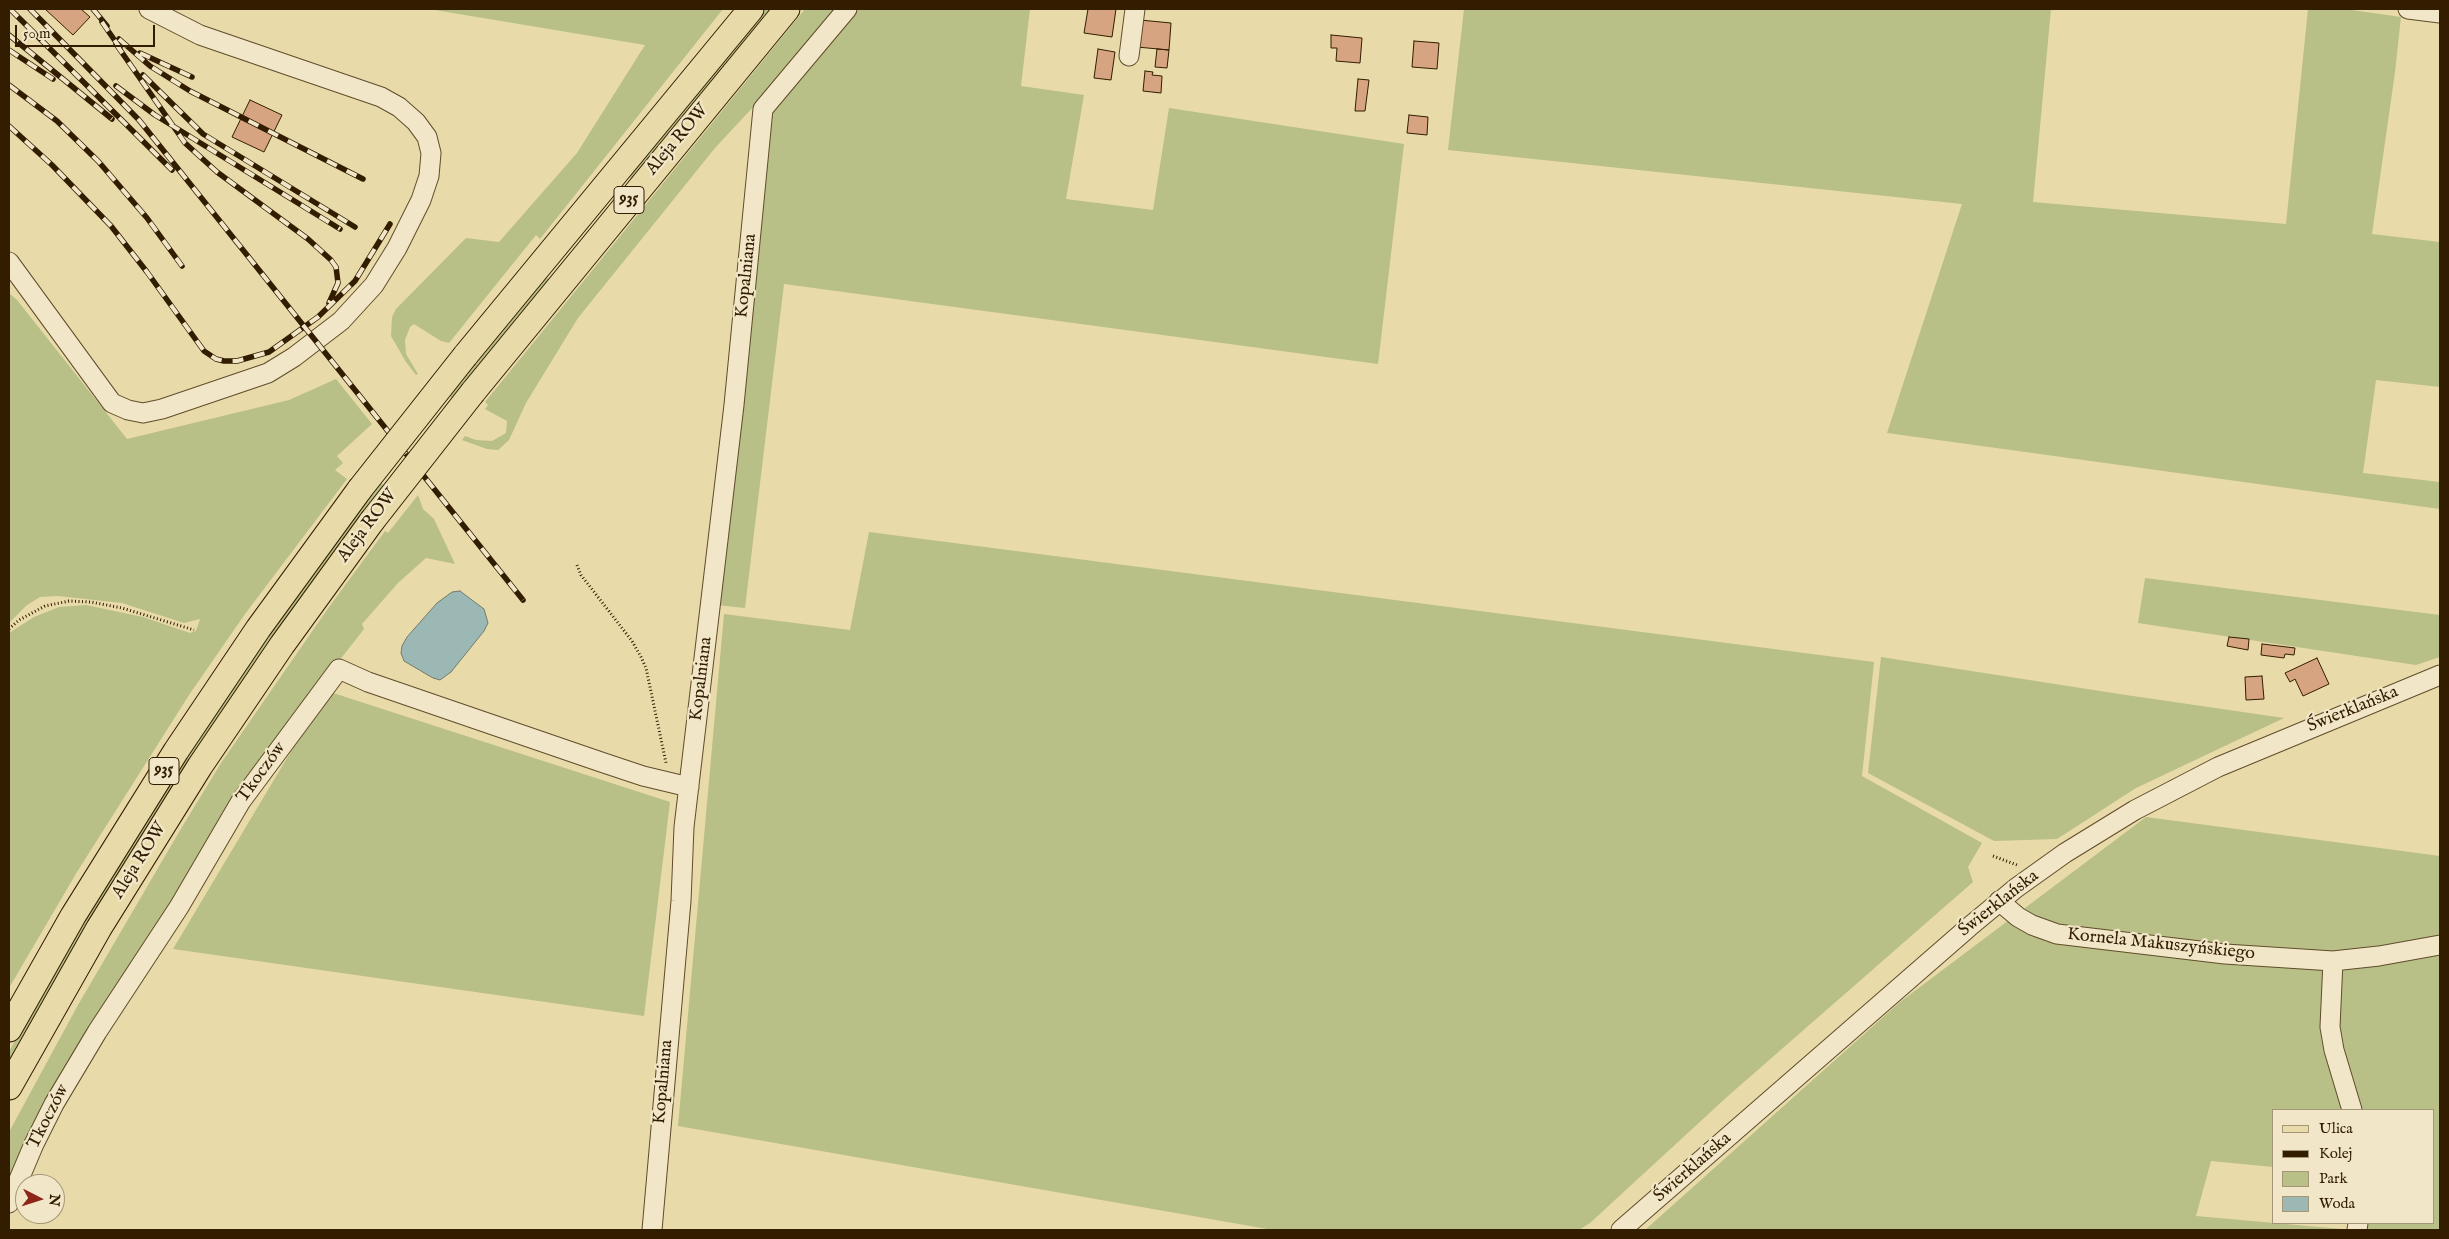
<!DOCTYPE html>
<html>
<head>
<meta charset="utf-8">
<style>
  body { margin:0 }
  #map { position:relative; width:2449px; height:1239px; overflow:hidden; background:#e9daaa; font-family:"IM FELL English",serif }
  canvas { display:block }
  .frame { position:absolute; inset:0; border:10px solid #321d00; pointer-events:none }
  .legend { position:absolute; left:2272px; top:1109px; width:162px; height:115px; box-sizing:border-box; background:#f1e7c8; border:1px solid #a59678; margin:0; padding:6px 9px; list-style:none; font-size:15px; color:#321d00 }
  .legend li { display:flex; align-items:center; gap:10px; height:25px }
  .legend b { width:25px; border:1px solid #a59678 }
  .north { position:absolute; left:15px; top:1174px; width:50px; height:50px; box-sizing:border-box; background:#f1e7c8; border:1px solid #a59678; border-radius:50%; rotate:95deg; font-size:14px; font-weight:700; line-height:20px; text-align:center; color:#321d00 }
  .north::after { content:''; display:block; margin:auto; width:18px; height:22px; background:#8f2418; clip-path:polygon(50% 0,100% 100%,50% 72%,0 100%) }
  .scale { position:absolute; left:15px; top:25px; width:140px; height:22px; box-sizing:border-box; border:2px solid #321d00; border-top:0; padding-left:6px; font-size:15px; line-height:18px; white-space:nowrap; color:#321d00; -webkit-text-stroke:4px #f1e7c8; paint-order:stroke }
</style>
</head>
<body>
<div id="map">
<canvas width="2449" height="1239"></canvas>
<div class="frame"></div>
<ul class="legend">
<li><b style="height:6px;background:#e9daaa"></b>Ulica</li>
<li><b style="height:6px;background:#321d00"></b>Kolej</li>
<li><b style="height:14px;background:#b8bf87"></b>Park</li>
<li><b style="height:14px;background:#9cb8b4"></b>Woda</li>
</ul>
<div class="north">N</div>
<div class="scale">50 m</div>
</div>
<script>
const ctx = document.querySelector('canvas').getContext('2d');
ctx.lineJoin = 'round';
function fill(path, color) { ctx.fillStyle = color; ctx.fill(path, 'evenodd'); }
const poly = rows => new Path2D(rows.map(r => 'M' + r).join(''));
function stroke(path, color, width, dash) { ctx.strokeStyle = color; ctx.lineWidth = width; ctx.lineCap = dash ? 'butt' : 'round'; ctx.setLineDash(dash || []); ctx.stroke(path); }
function drawText(font, color, halo, rows, align = 'center') {
  ctx.font = font + ' "IM FELL English",serif'; ctx.lineWidth = 4.5; ctx.setLineDash([]); ctx.textBaseline = 'middle'; ctx.strokeStyle = halo; ctx.fillStyle = color; for (const [text, x, y, turn = 0] of rows) {
    ctx.save(); ctx.translate(x, y); ctx.rotate((+turn || 0) * Math.PI / 180); ctx.textAlign = isNaN(turn) ? turn : align; if (halo) ctx.strokeText(text, 0, 0); ctx.fillText(text, 0, 0); ctx.restore();
  }
}
fill(poly([
  [429,9,723,9,540,239,536,235,449,343,441,341,414,324,410,327,405,340,406,354,418,374,416,375,406,362,391,336,392,317,396,309,466,238,499,242,577,153,645,45],
  [763,9,770,9,632,179,627,175],
  [805,9,839,9,768,91,715,148,578,318,526,403,509,440,498,450,487,449,462,440,465,436,476,440,492,441,506,433,507,421,485,409,488,405,485,402],
  [854,9,1030,9,1021,86,1084,95,1066,199,1153,210,1169,108,1404,144,1378,364,784,284,745,608,717,605,769,111],
  [1464,9,2051,9,2033,202,2286,224,2308,9,2345,9,2401,17,2395,72,2372,234,2440,242,2440,387,2376,380,2363,473,2440,482,2440,509,1887,433,1962,204,1448,150],
  [545,276,549,279,452,399,449,395],
  [9,293,17,300,127,439,289,400,336,379,372,424,337,456,343,463,335,470,347,479,245,614,189,695,77,872,9,988,9,633,34,617,59,607,86,605,143,617,190,633,196,631,200,619,184,623,122,603,58,596,40,597,27,605,9,623],
  [380,482,384,486,188,763,159,808,118,875,9,1063,9,1052,17,1036,108,879,240,674],
  [418,495,423,509,434,519,455,564,426,558,398,583,362,624,364,629,306,703,9,1189,9,1132,78,1005,182,827,221,763,329,607,385,531,388,533],
  [869,532,1874,662,1862,776,1982,843,1968,867,1973,882,1728,1096,1590,1223,1579,1230,1273,1230,678,1126,724,614,850,630],
  [2145,578,2440,615,2440,657,2416,665,2138,623],
  [1881,657,2126,695,2284,718,2136,788,2057,839,1994,841,1868,773],
  [327,691,670,802,644,1016,173,949],
  [2146,817,2440,856,2440,1230,1645,1230,1900,1002],
  [2273,1110,2433,1110,2433,1223,2354,1223,2353,1230,2196,1216,2211,1161,2273,1167]
]), '#b8bf87');
const water = poly([
  [460,591,484,609,488,623,484,631,451,672,440,680,433,678,404,661,401,653,402,646,407,637,437,603,452,592,460,591]
]);
fill(water, '#9cb8b4');
stroke(water, '#727a6c', 1);
const building = poly([
  [45,9,81,9,90,17,73,35,45,9],
  [1088,9,1116,9,1112,37,1084,33,1088,9],
  [1140,20,1171,23,1169,50,1137,47,1140,20],
  [1331,35,1362,38,1360,63,1336,61,1337,48,1331,48,1331,35],
  [1414,41,1439,43,1437,69,1412,67,1414,41],
  [1098,49,1115,52,1111,80,1094,78,1098,49],
  [1157,49,1169,50,1167,68,1155,67,1157,49],
  [1145,71,1153,72,1152,75,1162,76,1161,93,1143,91,1145,71],
  [1358,79,1369,80,1365,111,1355,111,1358,79],
  [250,100,282,115,264,152,232,137,250,100],
  [1409,115,1428,117,1427,135,1407,133,1409,115],
  [2229,637,2249,639,2248,650,2227,646,2229,637],
  [2262,644,2295,648,2294,655,2285,654,2284,658,2261,655,2262,644],
  [2317,658,2329,684,2303,696,2295,679,2290,682,2285,673,2317,658],
  [2262,676,2264,699,2246,700,2245,677,2262,676]
]);
fill(building, '#d6a480');
stroke(building, '#321d00', 1);
const minor = poly([
  [2408,9,2440,13],
  [1129,56,1135,9],
  [9,262,112,403,128,410,143,413,162,409,268,373,294,357,341,321,374,285,397,248,421,200,429,176,431,153,427,137,416,122,399,107,381,97,200,35,149,9],
  [1999,901,2018,917,2032,925,2057,934,2225,954,2333,961,2379,956,2440,945],
  [2333,961,2330,1027,2334,1050,2352,1110],
  [9,1203,34,1144,54,1104,97,1032,179,907,241,801,339,669,368,682,601,762,643,776,689,787],
  [652,1230,681,901,684,827,734,405,763,109,847,9],
  [1621,1230,1969,927,2016,888,2065,853,2135,810,2218,767,2440,675],
  [2357,1230,2358,1223]
]);
const major = poly([
  [465,356,751,9],
  [473,392,787,9],
  [9,1029,73,916,176,751,258,629,360,489],
  [9,1087,99,928,200,766,282,645,372,521]
]);
stroke(minor, '#604c2a', 21);
stroke(major, '#321d00', 27);
stroke(poly([
  [577,565,581,575,632,641,641,657,646,668,666,763],
  [9,629,19,620,45,606,69,601,91,602,122,608,194,630],
  [1993,856,2017,865]
]), '#321d00', 3, [1, 2.5]);
stroke(minor, '#f1e7c8', 19);
stroke(major, '#e9daaa', 25);
const rail = poly([
  [10,9,172,170],
  [30,9,139,120,523,600],
  [93,9,107,26],
  [102,22,120,48],
  [9,35,112,119],
  [119,39,150,66,190,91,363,179],
  [116,44,185,143,217,172,308,239,331,260,336,267,338,283,329,303],
  [9,50,53,79],
  [140,53,192,77],
  [143,75,203,134,355,227],
  [9,85,57,121,98,161,147,218,182,266],
  [116,86,155,115,340,229],
  [9,126,52,165,111,226,147,272,204,351,216,359,224,361,237,361,269,352,318,317,355,281,390,224]
]);
stroke(rail, '#321d00', 5.5);
stroke(rail, '#f1e7c8', 4, [11]);
const majorBridge = poly([
  [360,489,465,356],
  [372,521,473,392]
]);
stroke(majorBridge, '#321d00', 27, []);
stroke(majorBridge, '#e9daaa', 25);
for (const [x, y, w] of [
  [629,200,30],
  [164,771,30]
]) { const box = new Path2D(); box.roundRect(x - w / 2, y - 13.5, w, 27, 4); ctx.fillStyle = '#f1e7c8'; ctx.fill(box); stroke(box, '#321d00', 1); }
drawText('bold 16px', '#321d00', null, [
  ["935",629,200],
  ["935",164,771]
]);
drawText('18px', '#321d00', '#f1e7c8', [
  ["Aleja ROW",678,140,-50],
  ["Kopalniana",747,276,-84],
  ["Aleja ROW",368,526,-53],
  ["Kopalniana",702,679,-83],
  ["Świerklańska",2353,710,-22],
  ["Tkoczów",262,773,-54],
  ["Aleja ROW",140,861,-58],
  ["Świerklańska",1999,904,-38],
  ["Kornela Makuszyńskiego",2161,945,6],
  ["Kopalniana",664,1082,-85],
  ["Tkoczów",49,1117,-63],
  ["Świerklańska",1693,1168,-41]
]);
</script>
</body>
</html>
